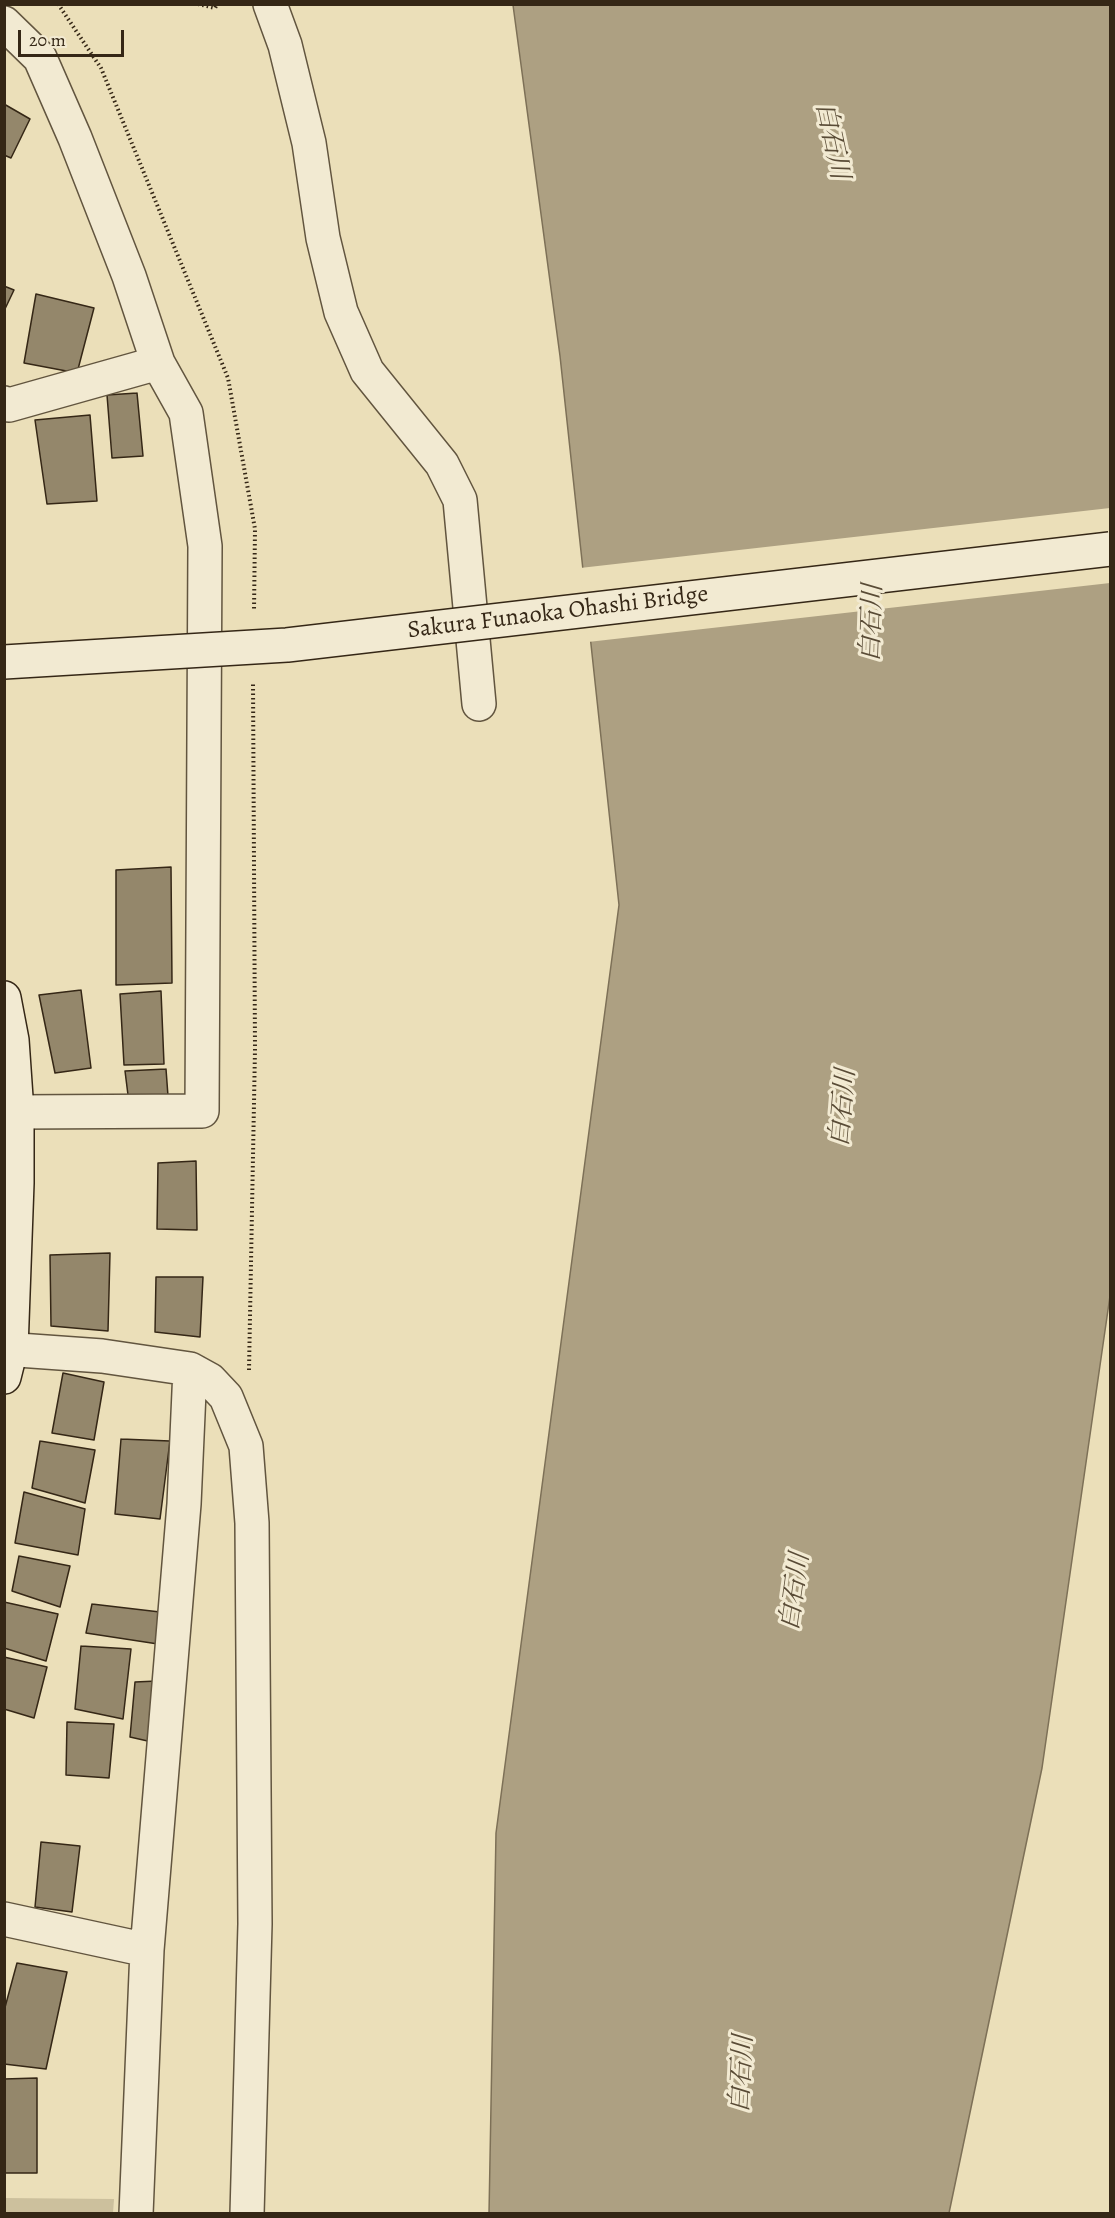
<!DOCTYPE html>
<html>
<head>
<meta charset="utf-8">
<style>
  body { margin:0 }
  #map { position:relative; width:1115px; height:2218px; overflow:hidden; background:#ebdfb9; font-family:Alegreya,serif }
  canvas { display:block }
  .frame { position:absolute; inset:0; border:6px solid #352716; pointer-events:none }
  .scale { position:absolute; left:18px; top:30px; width:106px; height:27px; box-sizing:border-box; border:3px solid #352716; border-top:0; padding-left:8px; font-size:18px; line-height:21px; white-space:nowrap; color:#352716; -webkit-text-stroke:4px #f2ead2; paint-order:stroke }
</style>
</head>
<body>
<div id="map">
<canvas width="1115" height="2218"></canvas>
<div class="frame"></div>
<div class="scale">20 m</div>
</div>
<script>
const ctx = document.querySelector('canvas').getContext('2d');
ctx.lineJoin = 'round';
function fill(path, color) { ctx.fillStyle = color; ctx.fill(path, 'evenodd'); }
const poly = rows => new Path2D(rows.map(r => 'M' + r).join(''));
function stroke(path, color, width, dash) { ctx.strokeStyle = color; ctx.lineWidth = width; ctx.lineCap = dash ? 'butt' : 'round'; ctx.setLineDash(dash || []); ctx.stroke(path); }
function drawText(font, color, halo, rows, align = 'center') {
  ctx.font = font + ' Alegreya,"Noto Serif JP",serif'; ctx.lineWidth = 6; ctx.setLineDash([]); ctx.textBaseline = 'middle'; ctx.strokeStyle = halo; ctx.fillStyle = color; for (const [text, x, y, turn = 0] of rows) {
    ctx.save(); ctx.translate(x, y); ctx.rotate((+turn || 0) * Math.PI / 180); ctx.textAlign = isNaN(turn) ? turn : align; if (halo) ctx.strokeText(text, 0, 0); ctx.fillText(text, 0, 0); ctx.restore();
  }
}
fill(poly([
  [5,2198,114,2199,113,2213,5,2214]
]), '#ccc09d');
const water = poly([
  [513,5,1110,5,1110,1296,1042,1768,949,2213,489,2214,496,1833,619,905,560,356,513,5]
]);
fill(water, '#ada082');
stroke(water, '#7d7057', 1.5);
fill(poly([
  [1110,508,1110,583,588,642,580,568]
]), '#ebdfb9');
const building = poly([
  [4,104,30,119,11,158,4,155,4,104],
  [4,286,14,290,4,311,4,286],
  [36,294,94,308,77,373,24,363,36,294],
  [137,393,143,456,112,458,107,395,137,393],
  [90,415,97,501,47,504,35,420,90,415],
  [171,867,172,983,116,985,116,870,171,867],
  [81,990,91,1068,55,1073,39,995,81,990],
  [161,991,164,1064,124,1065,120,994,161,991],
  [166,1069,168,1096,128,1095,125,1071,166,1069],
  [196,1161,197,1230,157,1229,158,1163,196,1161],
  [110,1253,108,1331,51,1326,50,1255,110,1253],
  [156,1277,203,1277,200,1337,155,1332,156,1277],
  [63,1373,104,1382,94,1440,52,1433,63,1373],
  [121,1439,170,1441,160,1519,115,1514,121,1439],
  [40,1441,95,1450,85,1503,32,1488,40,1441],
  [24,1492,85,1509,78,1555,15,1543,24,1492],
  [19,1556,70,1566,60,1607,12,1591,19,1556],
  [4,1602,58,1614,46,1661,4,1648,4,1602],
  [92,1604,160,1612,158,1644,86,1633,92,1604],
  [81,1646,131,1649,123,1719,75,1709,81,1646],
  [4,1657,47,1667,34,1718,4,1709,4,1657],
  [157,1681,152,1742,130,1737,135,1682,157,1681],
  [67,1722,114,1724,109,1778,66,1775,67,1722],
  [41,1842,80,1846,72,1912,35,1907,41,1842],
  [17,1963,67,1972,46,2069,4,2064,4,2011,17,1963],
  [37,2078,37,2173,4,2173,4,2079,37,2078]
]);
fill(building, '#94876b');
stroke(building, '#352716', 1.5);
const street = poly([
  [270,4,285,45,309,143,323,238,341,312,367,371,442,464,460,500,479,704],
  [4,23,40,58,75,138,129,276,158,363,186,413,205,546,202,1111,17,1112],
  [4,403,9,405,158,363],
  [4,1349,102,1356,190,1369,210,1380,226,1397,246,1446,252,1523,255,1924,247,2214],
  [4,1919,147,1950],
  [136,2214,147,1950,184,1504,190,1369]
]);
const secondary = poly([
  [4,998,12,1040,17,1112,17,1183,11,1349,4,1377]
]);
stroke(street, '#62553f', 36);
stroke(secondary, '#352716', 36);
stroke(poly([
  [58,4,101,68,228,378,255,529,254,611],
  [198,4,215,8,217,4],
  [249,1370,255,1049,253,682]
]), '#352716', 4, [1.5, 3]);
stroke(street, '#f2ead2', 33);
stroke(secondary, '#f2ead2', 33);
const secondaryBridge = poly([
  [4,662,287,645,1110,549]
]);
stroke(secondaryBridge, '#352716', 36, []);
stroke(secondaryBridge, '#f2ead2', 33);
drawText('24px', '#352716', '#f2ead2', [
  ["Sakura Funaoka Ohashi Bridge",558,613,-7]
]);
drawText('italic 26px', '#594b36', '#f2ead2', [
  ["白石川",831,141,78],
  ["白石川",873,623,-88],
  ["白石川",844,1108,-85],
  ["白石川",796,1592,-82],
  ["白石川",743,2074,-87]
]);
</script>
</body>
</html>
